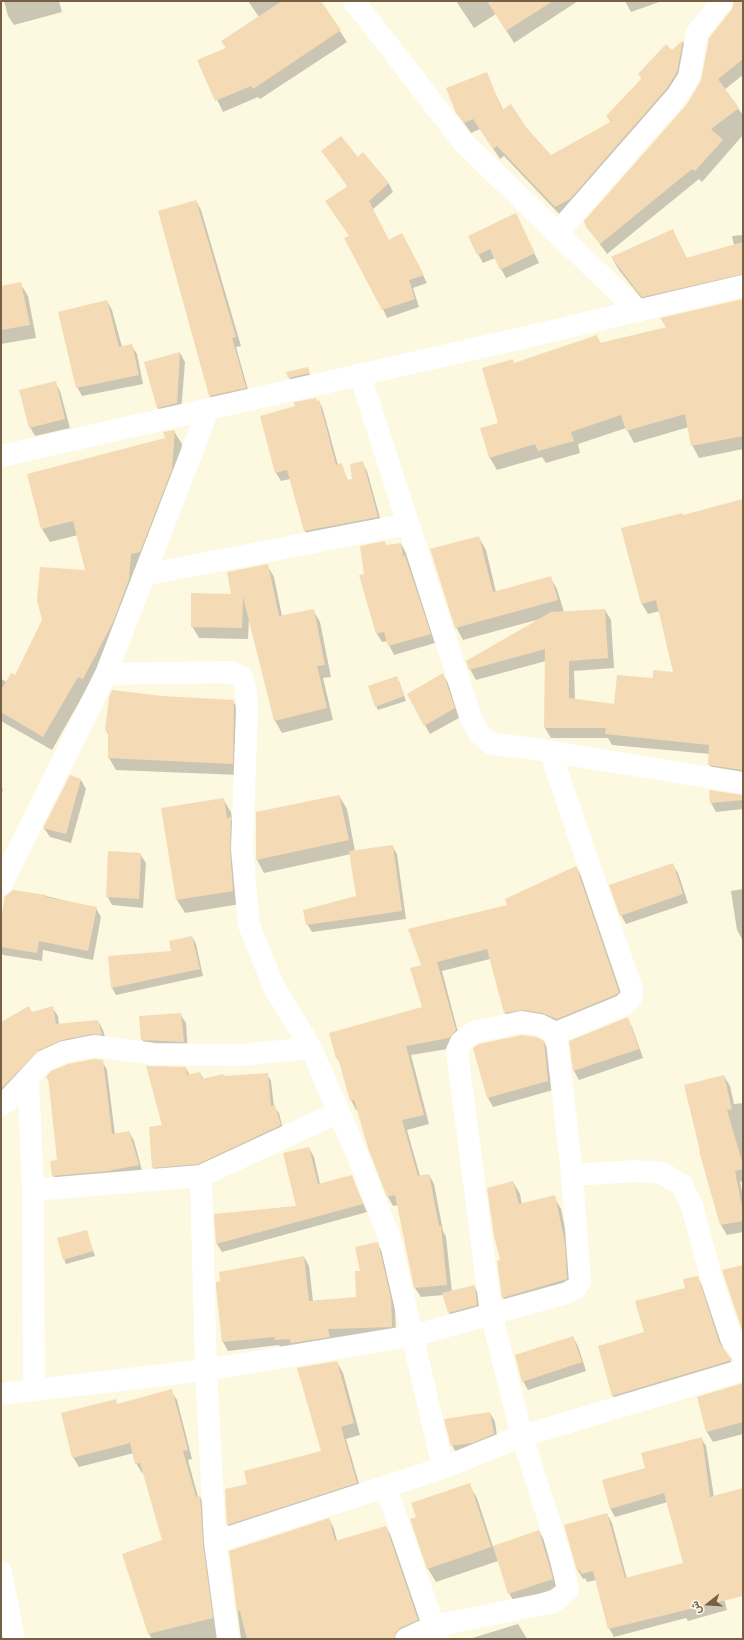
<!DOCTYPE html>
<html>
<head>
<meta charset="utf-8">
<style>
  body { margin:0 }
  #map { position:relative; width:744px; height:1640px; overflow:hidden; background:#fdf8e0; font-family:Figtree,Vazirmatn,sans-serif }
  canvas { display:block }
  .frame { position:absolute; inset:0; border:2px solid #756046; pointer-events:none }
  .north { position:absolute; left:688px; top:1584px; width:40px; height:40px; -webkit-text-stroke:3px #fffae7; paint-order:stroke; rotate:253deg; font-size:11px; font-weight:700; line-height:16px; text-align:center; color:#756046 }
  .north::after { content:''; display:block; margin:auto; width:14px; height:18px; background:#756046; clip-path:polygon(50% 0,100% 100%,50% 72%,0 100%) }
</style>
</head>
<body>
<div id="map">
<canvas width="744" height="1640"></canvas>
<div class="frame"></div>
<div class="north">ش</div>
</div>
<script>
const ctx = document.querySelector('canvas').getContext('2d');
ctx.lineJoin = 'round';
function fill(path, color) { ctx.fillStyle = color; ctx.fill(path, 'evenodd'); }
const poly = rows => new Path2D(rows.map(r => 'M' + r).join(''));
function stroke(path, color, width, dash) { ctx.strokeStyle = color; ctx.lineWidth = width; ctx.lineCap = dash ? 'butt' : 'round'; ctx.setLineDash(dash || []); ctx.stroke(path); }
fill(poly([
  [4,1,59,1,62,12,14,25,8,16],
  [248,1,320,1,347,42,260,99,258,97,223,112,198,60,227,48,259,17],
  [456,1,578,1,514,43,496,14,474,28],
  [625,1,662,1,631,12],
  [735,1,743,1,743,75,724,90,743,115,743,135,702,182,699,179,607,254,587,226,688,103,702,80,733,9],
  [683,42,688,52,683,83,562,217,504,156,500,159,480,129,471,133,457,113,486,73,503,110,525,128,551,156,611,122,607,116,642,79,639,74],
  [323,151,358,158,363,154,389,184,393,192,372,210,389,241,406,242,427,283,413,288,419,307,387,318,350,236,348,187],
  [196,201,201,210,241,346,236,347,250,397,215,405,210,396],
  [520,223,539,263,506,278,495,258,483,263,478,254],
  [673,231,687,259,734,245,732,236,743,235,743,287,650,309,619,270,612,258],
  [20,283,28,296,36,338,1,344,1,287],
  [743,300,743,449,699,458,692,445,689,427,634,443,626,428,578,444,580,453,546,463,542,457,497,470,490,458,481,429,499,424,514,364,597,337,601,344,667,328,661,319],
  [107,301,112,310,122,347,131,345,137,354,143,384,82,396,77,387],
  [180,353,185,362,181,412,163,417,158,408,146,362],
  [307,368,311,378,291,382,288,373],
  [55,382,60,391,70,428,35,436,30,427],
  [319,401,323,410,338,465,341,464,348,481,353,480,362,462,367,471,382,525,310,539,305,531,290,479,281,481,276,473,261,417],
  [174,431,182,444,179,484,91,693,86,690,52,750,1,721,1,679,7,682,15,677,86,571,78,535,50,542,42,529,166,439],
  [743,500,743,780,715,775,709,764,710,754,612,745,608,738,551,738,545,728,546,661,476,680,470,669,540,619,463,640,456,627,479,538,486,550,496,592,550,577,557,589,564,612,605,610,611,620,614,668,574,671,575,700,615,705,654,679,675,673,660,611,648,614,642,604,623,529,683,516],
  [401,544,406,553,435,643,394,655,387,641,382,642,377,634,386,546],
  [267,565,274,577,282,616,313,610,320,622,331,677,323,678,333,720,282,733,275,721,249,619,248,639,199,638,192,626],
  [443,675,448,683,459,718,430,734,408,695],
  [399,681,406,701,378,710,376,706],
  [233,701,240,712,239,775,116,770,109,758,109,736,106,730],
  [81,780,86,789,71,843,50,837,44,828],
  [1,786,3,790,1,795],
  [339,796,347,809,355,851,392,846,397,854,406,919,312,932,307,924,357,897,351,854,264,873,257,860],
  [743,796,743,809,716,812,711,803],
  [223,799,231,812,240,904,185,913,177,900],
  [140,854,146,863,143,908,112,905,107,896],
  [672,864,678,873,688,903,626,924,621,915],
  [576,867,581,876,624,1002,562,1028,510,1022,505,1013,490,959,442,971,460,1040,454,1048,411,1055,429,1124,407,1130,420,1176,429,1175,434,1184,443,1231,446,1237,452,1292,474,1286,479,1295,482,1314,454,1322,449,1313,444,1295,421,1297,415,1288,398,1205,393,1206,388,1197,358,1109,356,1110,351,1100,342,1066,337,1058,423,1007,423,965,508,905],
  [743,889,743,938,742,939,737,930,731,891],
  [46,896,96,908,101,917,93,960,43,950,42,961,3,955,1,952,1,926],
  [192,937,196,944,203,976,116,995,112,988,172,952],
  [52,1007,58,1016,59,1025,98,1021,103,1030,107,1043,67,1049,1,1102,1,1049,32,1013],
  [180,1014,186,1023,188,1051,147,1048,142,1039],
  [627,1018,632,1027,643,1058,579,1080,574,1071,571,1042],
  [544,1042,549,1051,553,1090,493,1107,488,1098],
  [102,1061,107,1070,115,1135,129,1132,134,1141,143,1174,59,1185,53,1175,58,1160,50,1083,47,1078,52,1072],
  [186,1068,190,1076,200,1073,204,1080,267,1074,271,1081,274,1107,279,1113,284,1133,202,1171,157,1174,153,1167,163,1125],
  [724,1076,730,1086,734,1104,743,1103,743,1181,740,1182,743,1196,743,1232,727,1235,721,1225,700,1152],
  [309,1148,314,1157,320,1184,351,1176,367,1212,222,1252,217,1244,216,1215,298,1206],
  [513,1182,520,1194,522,1205,554,1197,561,1209,571,1256,574,1291,510,1310,503,1298,498,1261,501,1261],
  [86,1231,95,1256,66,1264,64,1259],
  [377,1243,382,1252,395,1308,396,1335,332,1338,335,1345,281,1348,279,1345,228,1351,223,1342,304,1257,309,1266,313,1301,357,1298,361,1272],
  [697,1277,704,1288,724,1350,737,1371,619,1407,613,1396,645,1333],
  [573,1337,578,1346,586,1371,528,1390,523,1381],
  [337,1362,343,1373,360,1435,346,1439,362,1494,234,1536,228,1525,248,1484,322,1451],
  [743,1384,743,1434,713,1442,707,1432],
  [171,1391,177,1400,192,1459,188,1460,198,1497,200,1497,205,1506,219,1639,152,1639,149,1634,163,1541,144,1472,142,1473,136,1463,134,1453,79,1467,73,1457,115,1400,118,1405],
  [490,1413,495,1422,498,1443,457,1454,452,1445],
  [701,1438,706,1446,714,1497,743,1489,743,1592,724,1598,727,1610,688,1621,686,1618,614,1637,609,1628,596,1580,587,1582,585,1578,583,1579,578,1571,607,1514,612,1523,627,1579,684,1564,668,1502,615,1517,610,1508,646,1468],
  [469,1485,477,1498,493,1547,539,1531,544,1540,557,1588,514,1602,509,1593,498,1561,436,1582,428,1569,411,1519,417,1518],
  [329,1519,334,1529,337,1541,386,1527,391,1536,423,1629,398,1639,241,1639,230,1551],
  [518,1624,527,1639,469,1639],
  [1,1625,4,1639,1,1639]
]), '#0003');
fill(poly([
  [282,1,321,1,341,30,253,89,251,86,215,101,197,60,226,48,221,41],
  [487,1,553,1,506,31],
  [734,1,743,1,743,59,718,79,739,108,711,129,723,140,695,171,692,169,600,244,586,227,584,221,688,103,701,80,709,38,732,9],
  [683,40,677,72,667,88,570,199,555,207,497,146,493,149,473,119,464,123,456,113,446,88,487,72,502,110,511,104,526,127,551,155,612,121,606,116,642,78,638,74,666,44,672,50],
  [341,136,358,157,363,152,389,183,369,201,389,240,402,233,424,275,409,280,415,299,382,310,344,238,349,236,325,201,348,186,321,151],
  [196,200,236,337,232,338,246,388,209,396,158,211],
  [516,213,535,253,500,270,490,249,477,255,468,236],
  [673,229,686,258,743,242,743,274,642,297,611,257],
  [21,282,30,325,1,330,1,286],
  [743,299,743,436,691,446,685,414,626,431,621,415,571,432,574,441,538,451,535,444,489,458,480,428,498,423,482,368,513,359,514,363,597,335,600,343,667,327,660,318],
  [107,300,119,347,132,344,139,375,76,388,58,312],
  [180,352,177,403,157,408,144,362],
  [308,367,310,373,288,378,286,372],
  [56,381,65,419,29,428,19,390],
  [316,398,317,401,319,400,336,465,342,463,347,480,352,479,350,464,363,461,378,517,304,531,287,470,275,473,260,416,295,406,294,402],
  [175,430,172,469,140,552,131,554,129,579,113,622,83,679,78,677,43,737,1,712,1,690,11,673,15,675,42,620,37,600,40,567,85,570,73,521,41,529,27,474,165,438,163,432],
  [743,499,743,770,708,765,709,745,605,734,606,728,544,728,545,649,469,670,466,661,551,612,605,609,608,658,569,661,569,698,614,704,617,675,653,678,653,670,673,672,656,600,641,604,621,528,683,513,683,515],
  [479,536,493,592,551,576,558,600,455,628,430,549],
  [385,541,386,545,401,543,403,556,405,556,431,634,388,646,384,632,376,634,359,575,364,574,360,546],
  [268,564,279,616,314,609,325,665,317,666,327,708,274,721,243,597,242,628,191,627,191,593,231,594,227,572],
  [443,673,455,708,424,726,407,694],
  [397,676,404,696,375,707,368,686],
  [112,690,163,696,234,700,233,764,108,758,108,731,105,731,109,697],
  [70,775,81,779,66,834,43,828],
  [709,790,743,795,743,800,710,803],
  [339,795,349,840,256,860,256,812],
  [224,798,227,818,231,817,230,850,233,891,176,900,161,808],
  [393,845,402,911,306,925,303,910,356,896,349,851],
  [108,851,141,853,139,899,106,897],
  [673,863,683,894,620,916,609,885],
  [576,866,619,992,615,995,557,1019,542,1013,524,1010,504,1013,487,949,437,962,456,1030,449,1038,406,1046,424,1115,402,1120,418,1176,429,1174,439,1226,441,1226,447,1285,414,1288,395,1195,387,1197,368,1148,354,1100,350,1101,338,1058,336,1058,329,1033,422,1007,410,968,421,965,408,929,507,905,505,899],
  [13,890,46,895,46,897,97,907,88,951,39,941,37,953,1,947,1,920,5,896],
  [192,936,200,969,111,988,108,956,171,951,169,941],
  [29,1006,32,1012,53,1006,56,1024,98,1020,102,1035,92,1034,62,1040,39,1050,1,1089,1,1022],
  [181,1013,184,1042,141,1040,139,1016],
  [628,1017,639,1049,573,1071,569,1041],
  [522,1035,536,1037,544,1041,548,1081,487,1098,473,1048,479,1044],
  [94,1059,103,1060,112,1134,129,1131,139,1165,108,1171,52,1176,50,1161,57,1160,48,1077,45,1078,51,1071,68,1064],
  [146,1066,186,1067,187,1075,200,1072,202,1079,223,1074,224,1076,268,1073,271,1106,275,1105,281,1125,198,1164,152,1168,149,1127,162,1125],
  [724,1075,732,1109,727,1110,743,1165,743,1169,735,1171,743,1212,743,1221,720,1225,699,1151,700,1151,684,1085],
  [309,1147,318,1184,352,1175,363,1204,216,1244,214,1214,296,1206,283,1153],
  [513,1181,519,1204,555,1195,565,1243,567,1279,502,1298,497,1261,500,1260,494,1236,487,1188],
  [87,1230,93,1251,63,1260,57,1238],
  [378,1242,391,1299,392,1327,328,1329,330,1337,291,1343,290,1339,275,1340,275,1337,222,1342,216,1288,216,1282,220,1281,219,1272,304,1256,309,1301,356,1297,355,1271,360,1271,355,1247],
  [743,1265,743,1333,722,1270],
  [698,1276,719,1342,732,1360,612,1396,598,1346,644,1332,635,1301,685,1288,683,1279],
  [475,1285,477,1305,448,1313,442,1293],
  [573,1336,582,1362,522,1382,515,1355],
  [337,1361,354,1423,341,1427,357,1483,227,1525,225,1489,247,1484,244,1471,321,1451,297,1368],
  [743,1383,743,1422,706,1432,697,1397],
  [172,1389,188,1450,183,1451,196,1497,200,1496,203,1544,213,1618,148,1634,122,1554,162,1540,140,1463,135,1464,130,1443,72,1458,61,1413,116,1399,117,1404],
  [490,1412,494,1434,472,1443,451,1446,444,1419],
  [702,1437,710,1497,743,1488,743,1596,608,1629,593,1571,581,1574,580,1570,577,1571,564,1525,607,1513,625,1578,683,1563,664,1493,610,1509,602,1480,645,1468,641,1453],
  [470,1483,491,1547,427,1569,410,1519,416,1517,411,1503],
  [329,1518,335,1541,386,1526,418,1620,400,1628,396,1632,394,1639,247,1639,240,1611,237,1612,229,1551],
  [539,1530,553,1579,508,1594,493,1546]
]), '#f4dbb6');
stroke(poly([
  [354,1,463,142,638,311],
  [557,233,677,96,689,77,697,33,722,1],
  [360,375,472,721,479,733,492,744,528,748,743,783],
  [1,456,518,339,743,286],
  [144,575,408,524],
  [106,674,230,672,242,677,246,690,247,711,242,849,249,925,274,987,311,1048,359,1159,390,1239,443,1468],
  [1,885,106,674,208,410],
  [28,1079,33,1190,34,1390],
  [1,1105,7,1101,44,1061,64,1052,94,1046,154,1054,241,1055,311,1048],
  [572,1175,636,1171,662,1173,682,1185,692,1206,713,1284,731,1338,743,1354],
  [201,1176,339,1112],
  [33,1190,201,1176,206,1370,215,1542,228,1639],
  [1,1394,206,1370,412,1336,567,1293,576,1288,580,1282,572,1175,556,1033,622,1006,631,998,632,990,550,751],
  [386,1487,438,1639],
  [215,1542,443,1468,522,1436,743,1370],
  [1,1572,14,1639],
  [406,1639,434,1626,554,1602,568,1590,561,1558,522,1436,491,1313,457,1051,461,1042,474,1032,522,1022,540,1025,556,1033]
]), '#fff', 22);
</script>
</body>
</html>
